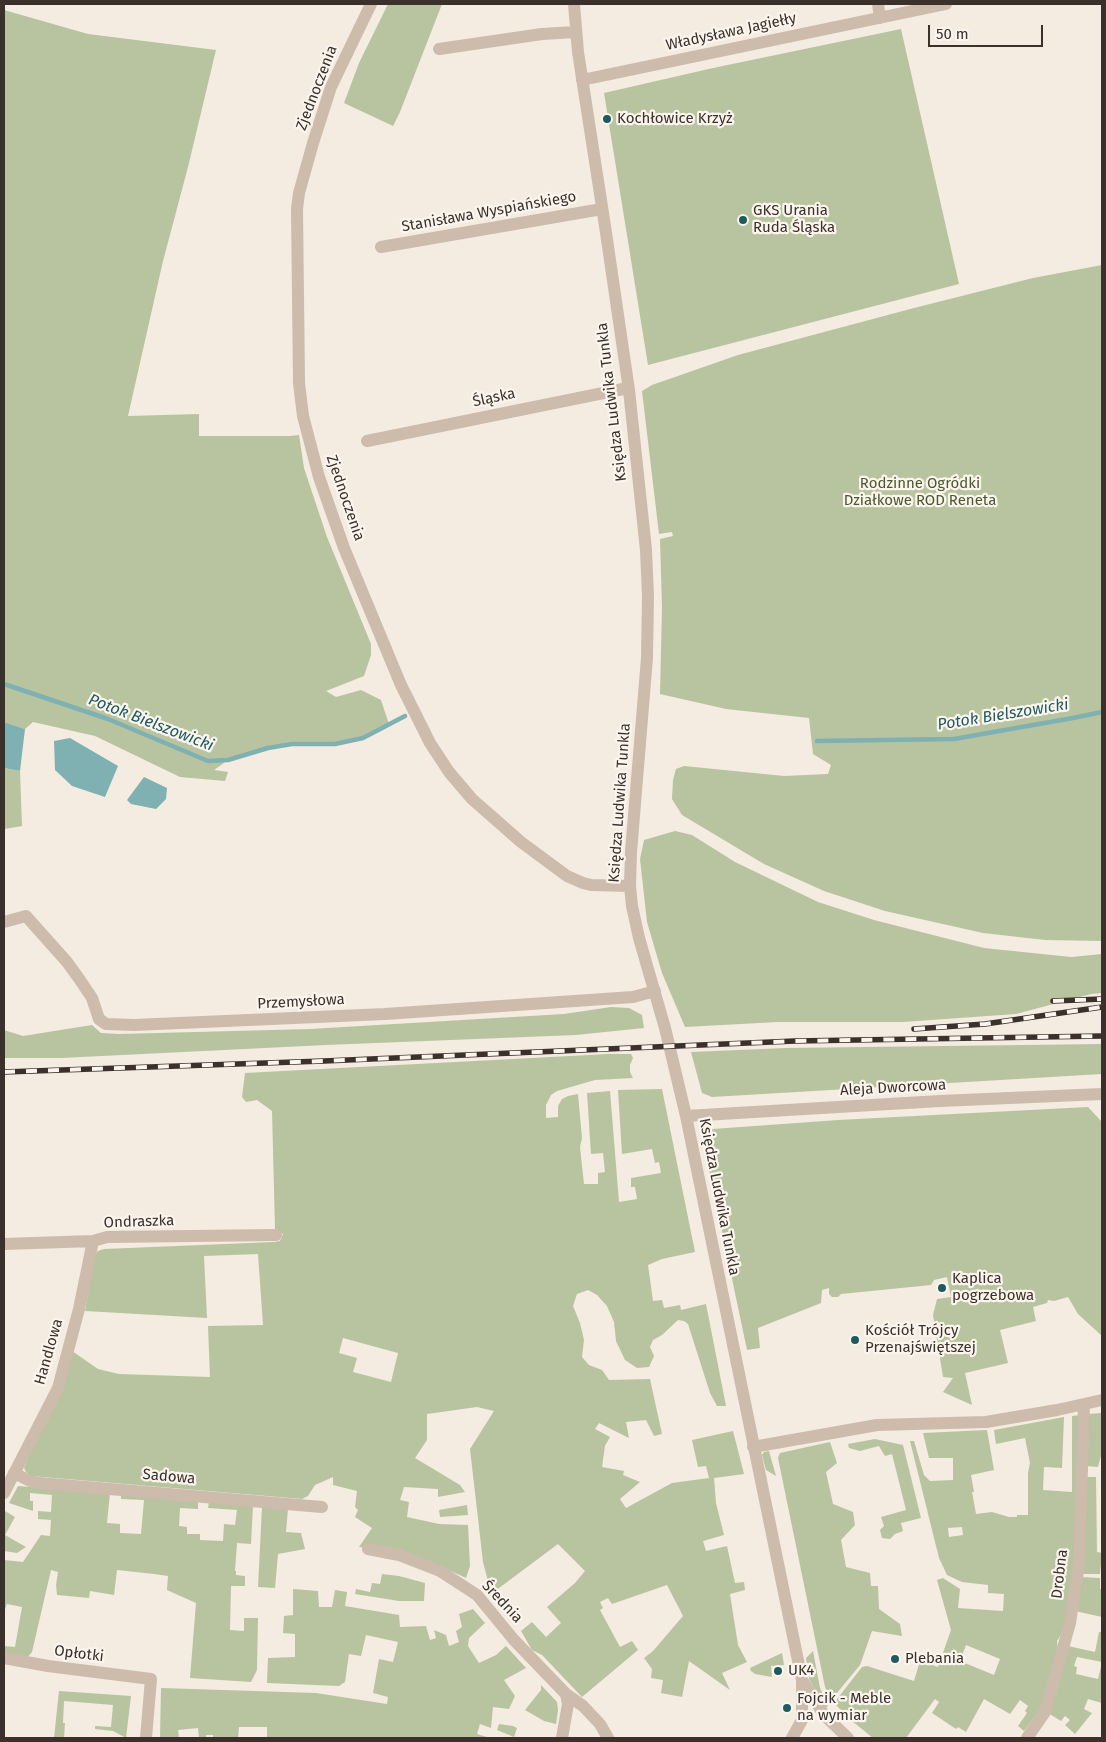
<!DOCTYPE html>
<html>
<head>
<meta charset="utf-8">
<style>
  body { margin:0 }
  #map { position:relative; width:1106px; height:1742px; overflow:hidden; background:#f4ebe1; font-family:"Fira Sans",sans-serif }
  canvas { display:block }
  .frame { position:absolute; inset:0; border:5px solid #3b302b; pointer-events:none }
  .scale { position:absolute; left:928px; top:25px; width:115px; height:22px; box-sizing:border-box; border:2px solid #3b302b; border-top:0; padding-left:6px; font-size:15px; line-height:18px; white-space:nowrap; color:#3b302b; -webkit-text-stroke:4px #fbf5ee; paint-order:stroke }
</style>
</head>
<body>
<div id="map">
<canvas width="1106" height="1742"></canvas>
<div class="frame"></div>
<div class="scale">50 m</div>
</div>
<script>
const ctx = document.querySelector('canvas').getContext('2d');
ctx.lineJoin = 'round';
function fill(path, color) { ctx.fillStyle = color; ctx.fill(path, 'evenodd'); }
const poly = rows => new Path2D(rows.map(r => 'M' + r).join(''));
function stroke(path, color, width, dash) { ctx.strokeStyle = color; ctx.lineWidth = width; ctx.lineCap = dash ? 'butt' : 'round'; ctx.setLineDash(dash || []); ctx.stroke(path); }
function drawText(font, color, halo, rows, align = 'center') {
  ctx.font = font + ' "Fira Sans",sans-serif'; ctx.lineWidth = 4.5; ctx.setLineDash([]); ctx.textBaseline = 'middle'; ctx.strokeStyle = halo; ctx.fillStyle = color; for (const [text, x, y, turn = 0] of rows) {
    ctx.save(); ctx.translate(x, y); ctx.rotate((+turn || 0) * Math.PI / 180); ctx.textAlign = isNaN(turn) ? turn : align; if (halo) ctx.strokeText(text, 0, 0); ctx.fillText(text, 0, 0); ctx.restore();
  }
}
fill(poly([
  [388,4,442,4,400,112,393,126,344,103,359,63],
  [4,10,88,34,216,50,188,167,163,261,128,416,199,414,199,436,290,436,299,435,304,468,327,537,371,644,371,655,364,676,326,691,336,697,361,690,381,700,389,724,363,738,335,744,292,744,268,748,228,760,214,770,228,772,225,781,180,777,95,736,33,722,25,729,4,722],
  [901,29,959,284,648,365,604,93,713,68],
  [1102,265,1102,941,1045,940,983,933,885,911,824,891,764,864,682,815,672,799,673,780,676,769,684,766,784,776,828,774,831,765,813,754,809,718,726,709,660,694,662,607,660,539,673,536,672,532,659,534,642,391,652,385,738,355,914,308,1033,278],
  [4,768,20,771,22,826,4,829],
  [675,831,692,835,735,862,818,902,874,920,984,948,1071,957,1102,954,1102,993,1091,994,1016,1014,903,1022,778,1022,685,1027,662,973,647,922,640,859,644,840],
  [611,1007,629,1008,642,1015,644,1028,576,1035,326,1045,61,1058,4,1058,4,1030,23,1036,92,1025,101,1033,119,1034,310,1029,564,1014],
  [1102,1044,1102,1074,712,1097,702,1093,691,1052,786,1048],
  [608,1054,631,1054,633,1058,630,1065,630,1072,633,1078,595,1080,557,1091,551,1095,546,1105,546,1118,558,1117,558,1106,562,1099,568,1096,578,1094,582,1138,580,1147,584,1184,598,1184,598,1173,605,1172,603,1153,591,1154,587,1093,610,1091,619,1202,637,1199,635,1187,631,1187,631,1178,661,1173,659,1162,655,1163,652,1149,622,1154,618,1090,662,1089,695,1252,662,1259,648,1265,653,1301,662,1300,664,1308,680,1305,681,1310,706,1304,726,1406,717,1406,710,1393,688,1324,684,1321,678,1320,662,1335,653,1340,650,1347,654,1356,649,1367,637,1368,625,1360,616,1341,614,1322,607,1306,597,1295,588,1290,577,1294,573,1306,580,1323,584,1340,582,1357,589,1365,602,1370,609,1380,650,1379,662,1434,654,1436,646,1420,626,1422,629,1438,599,1423,595,1429,610,1437,605,1446,602,1467,624,1471,623,1475,640,1482,620,1499,626,1508,672,1483,709,1478,706,1466,698,1467,692,1440,733,1431,744,1474,714,1478,716,1503,724,1535,703,1541,706,1551,727,1546,735,1583,744,1582,745,1590,730,1594,738,1645,747,1662,722,1673,730,1690,689,1661,682,1697,661,1693,663,1680,651,1678,652,1669,644,1658,653,1651,683,1616,667,1585,612,1604,608,1598,600,1602,603,1608,600,1610,620,1647,632,1641,638,1650,582,1697,542,1655,532,1650,521,1631,532,1622,546,1637,561,1623,547,1607,575,1583,585,1571,558,1544,495,1591,488,1581,483,1562,470,1449,494,1411,477,1407,427,1414,427,1440,415,1458,460,1485,465,1492,438,1497,438,1489,404,1487,400,1500,409,1502,407,1517,439,1524,468,1525,470,1566,466,1578,442,1567,389,1549,359,1547,372,1528,355,1517,358,1510,355,1507,357,1491,333,1485,333,1477,315,1485,308,1496,302,1499,31,1476,26,1472,24,1468,72,1351,98,1369,119,1374,210,1377,208,1326,263,1325,258,1254,204,1256,207,1318,85,1311,94,1257,98,1251,104,1249,274,1242,280,1241,283,1234,275,1229,272,1111,257,1100,246,1102,242,1097,245,1073],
  [343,1338,398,1353,391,1382,353,1372,357,1358,339,1353],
  [1088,1107,1102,1122,1102,1336,1078,1314,1068,1297,1054,1301,1048,1300,1047,1303,1033,1307,1036,1321,1000,1330,1008,1363,965,1373,972,1405,943,1392,953,1378,943,1377,933,1315,937,1299,951,1297,947,1277,934,1280,931,1285,841,1294,838,1297,832,1297,829,1294,829,1288,822,1290,821,1303,758,1328,760,1348,747,1350,704,1146,707,1131,713,1129,838,1120],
  [1102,1413,1102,1452,1098,1467,1086,1466,1088,1414],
  [1081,1415,1075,1555,1064,1630,1057,1641,1058,1650,1042,1707,1024,1731,1018,1726,1027,1713,1025,1711,1028,1706,1020,1700,1010,1714,984,1699,966,1732,958,1727,956,1729,932,1713,939,1702,935,1699,906,1738,873,1738,852,1721,834,1703,862,1667,867,1666,914,1681,920,1661,938,1667,951,1630,937,1580,943,1578,960,1589,958,1608,1003,1611,1004,1594,988,1593,988,1585,962,1582,947,1575,939,1558,910,1441,914,1441,924,1475,930,1481,953,1480,953,1458,929,1458,923,1433,987,1430,994,1470,971,1475,974,1492,972,1492,976,1514,992,1512,1009,1517,1017,1517,1017,1515,1028,1515,1028,1473,1030,1463,1025,1438,996,1444,994,1430,1064,1417,1062,1468,1044,1467,1043,1490,1072,1492,1072,1416],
  [962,1527,963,1535,949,1537,948,1528],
  [966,1645,1000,1659,994,1675,960,1661],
  [875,1439,903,1445,921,1518,901,1523,903,1531,895,1534,890,1539,882,1538,880,1530,884,1526,881,1517,906,1510,892,1454,885,1456,879,1446,860,1451,849,1448,848,1444],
  [830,1442,837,1463,826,1472,833,1504,853,1512,855,1525,841,1540,846,1567,870,1573,871,1586,878,1586,879,1609,900,1624,902,1636,872,1631,860,1665,832,1699,829,1696,825,1687,778,1458,780,1453],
  [769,1451,776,1476,766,1470,762,1455,764,1452],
  [1086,1477,1096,1477,1097,1552,1102,1553,1100,1574,1081,1574],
  [18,1486,110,1493,107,1523,120,1524,120,1533,141,1534,144,1500,121,1499,121,1494,198,1501,198,1509,180,1508,179,1526,187,1527,187,1534,200,1534,200,1540,223,1541,224,1524,235,1525,237,1510,208,1508,209,1502,253,1506,251,1544,237,1543,235,1571,236,1571,236,1575,245,1576,245,1586,231,1586,230,1630,244,1631,244,1618,258,1618,257,1670,251,1682,190,1678,196,1603,167,1590,168,1576,154,1574,117,1570,114,1595,90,1591,89,1598,57,1595,56,1585,58,1572,51,1570,32,1652,27,1658,4,1653,4,1646,15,1647,22,1607,7,1604,4,1612,4,1560,23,1562,41,1535,50,1536,51,1520,38,1519,38,1511,51,1512,52,1495,30,1493,30,1501,33,1501,33,1511,9,1503],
  [467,1505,468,1515,440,1517,439,1510],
  [262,1507,288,1509,286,1532,301,1533,305,1549,278,1554,275,1588,258,1587],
  [5,1511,15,1517,5,1535,26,1547,17,1553,4,1551],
  [382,1574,399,1576,425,1583,424,1601,399,1601,355,1594,356,1589,370,1592,372,1583,380,1584],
  [1081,1577,1100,1578,1100,1589,1102,1589,1102,1617,1075,1611],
  [293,1589,318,1591,319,1607,332,1607,335,1590,347,1592,345,1606,399,1615,400,1627,426,1626,430,1640,436,1638,434,1630,446,1635,449,1646,459,1642,456,1631,462,1627,459,1614,473,1609,485,1623,469,1638,468,1646,479,1663,496,1655,506,1646,526,1668,504,1680,515,1696,509,1709,493,1707,491,1728,480,1724,477,1734,490,1738,288,1738,267,1737,267,1727,239,1727,238,1738,213,1738,213,1735,206,1735,206,1738,199,1738,198,1728,178,1730,179,1738,160,1738,161,1688,316,1693,387,1704,388,1697,373,1693,379,1659,393,1662,398,1642,366,1635,361,1656,349,1654,345,1682,339,1686,267,1683,268,1658,295,1657,295,1634,283,1633,284,1616,293,1615],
  [1099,1632,1102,1632,1102,1703,1088,1699,1084,1709,1092,1713,1075,1734,1065,1725,1070,1720,1065,1716,1061,1721,1048,1713,1068,1646,1095,1652],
  [1077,1657,1102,1662,1098,1679,1076,1674,1077,1667,1074,1666],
  [813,1651,820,1688,828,1706,825,1708,809,1679,806,1658],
  [782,1653,784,1665,771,1666,772,1677,755,1674,751,1671,750,1668],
  [541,1685,557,1702,558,1710,556,1724,544,1721,525,1710,541,1690],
  [59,1691,131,1696,126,1738,113,1731,95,1729,95,1726,111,1727,113,1705,64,1701,63,1723,65,1723,64,1738,54,1738],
  [499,1724,513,1726,517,1728,514,1737,497,1730]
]), '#b8c4a0');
fill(poly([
  [4,722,25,729,20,771,4,768],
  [70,738,118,766,105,797,72,786,55,770,54,741],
  [144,777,167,788,166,799,156,809,131,804,127,800]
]), '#7fb0b2');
stroke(poly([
  [4,684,108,719,208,761,228,760,268,748,292,744,335,744,363,738,405,716],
  [817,741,954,739,1073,718,1102,712]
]), '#7fb0b2', 4.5);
stroke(poly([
  [371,4,331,87,313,143,299,193,297,209,299,383,303,416,319,477,344,548,401,685,430,743,449,772,472,799,521,842,567,876,583,883,591,885,630,886],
  [574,4,578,52,605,226,629,390,646,550,648,596,647,658,631,852,630,886,632,906,639,938,665,1028,686,1116,802,1680,802,1720,792,1738],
  [878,4,880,18],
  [439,49,542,34,575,32],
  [582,80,946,4],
  [381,247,602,209],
  [367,441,628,388],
  [4,922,26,916,67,962,80,980,92,998,99,1019,106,1024,134,1025,385,1014,633,997,655,991],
  [686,1116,940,1101,1102,1094],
  [4,1244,93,1241,107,1237,276,1235],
  [753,1447,877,1425,986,1422,1057,1410,1102,1400],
  [14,1473,30,1481,39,1483,322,1507],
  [4,1493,58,1388,79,1309,93,1241],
  [368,1549,399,1555,440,1571,477,1595,514,1640,566,1694],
  [4,1658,48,1666,151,1679,146,1738],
  [802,1680,824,1715,848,1738],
  [562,1738,568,1704,566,1694,583,1706,600,1724,608,1738],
  [1027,1738,1045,1712,1070,1623,1079,1564,1084,1404]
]), '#cdbbac', 12);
const rail = poly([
  [1053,1001,1102,999],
  [914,1029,985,1024,1102,1007],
  [4,1072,324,1061,795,1041,1102,1036]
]);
stroke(rail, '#3b302b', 5.5);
stroke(rail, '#fbf5ee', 4, [11]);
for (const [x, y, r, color] of [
  [607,119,5,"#1f5a5e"],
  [743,220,5,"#1f5a5e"],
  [942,1288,5,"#1f5a5e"],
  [855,1340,5,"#1f5a5e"],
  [895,1659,5,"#1f5a5e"],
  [778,1671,5,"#1f5a5e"],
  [787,1708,5,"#1f5a5e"]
]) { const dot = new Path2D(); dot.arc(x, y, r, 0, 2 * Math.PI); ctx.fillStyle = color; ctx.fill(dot); stroke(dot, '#fbf5ee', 2); }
drawText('15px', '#3b302b', '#fbf5ee', [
  ["Władysława Jagiełły",731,32,-12],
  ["Zjednoczenia",317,88,-69],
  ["Stanisława Wyspiańskiego",489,212,-10],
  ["Śląska",494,398,-12],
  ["Księdza Ludwika Tunkla",612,402,-97],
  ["Zjednoczenia",345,498,71],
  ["Księdza Ludwika Tunkla",620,803,-86],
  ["Przemysłowa",301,1002,-3],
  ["Aleja Dworcowa",893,1088,-3],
  ["Księdza Ludwika Tunkla",719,1197,79],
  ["Ondraszka",139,1222,-2],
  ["Handlowa",49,1352,-74],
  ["Sadowa",169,1477,5],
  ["Drobna",1060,1574,-83],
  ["Średnia",502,1602,47],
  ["Opłotki",79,1654,7]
]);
drawText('15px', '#3b302b', '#fbf5ee', [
  ["Kochłowice Krzyż",617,119],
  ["GKS Urania",753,211],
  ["Ruda Śląska",753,228],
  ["Kaplica",952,1279],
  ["pogrzebowa",952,1296],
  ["Kościół Trójcy",865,1331],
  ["Przenajświętszej",865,1348],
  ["Plebania",905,1659],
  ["UK4",788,1671],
  ["Fojcik - Meble",797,1699],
  ["na wymiar",797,1716]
], 'left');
drawText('15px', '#4a5a2e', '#fbf5ee', [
  ["Rodzinne Ogródki",920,484],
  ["Działkowe ROD Reneta",920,501]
]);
drawText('italic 16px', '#1f5a5e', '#fbf5ee', [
  ["Potok Bielszowicki",1003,715,-9],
  ["Potok Bielszowicki",151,723,21]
]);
</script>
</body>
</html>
